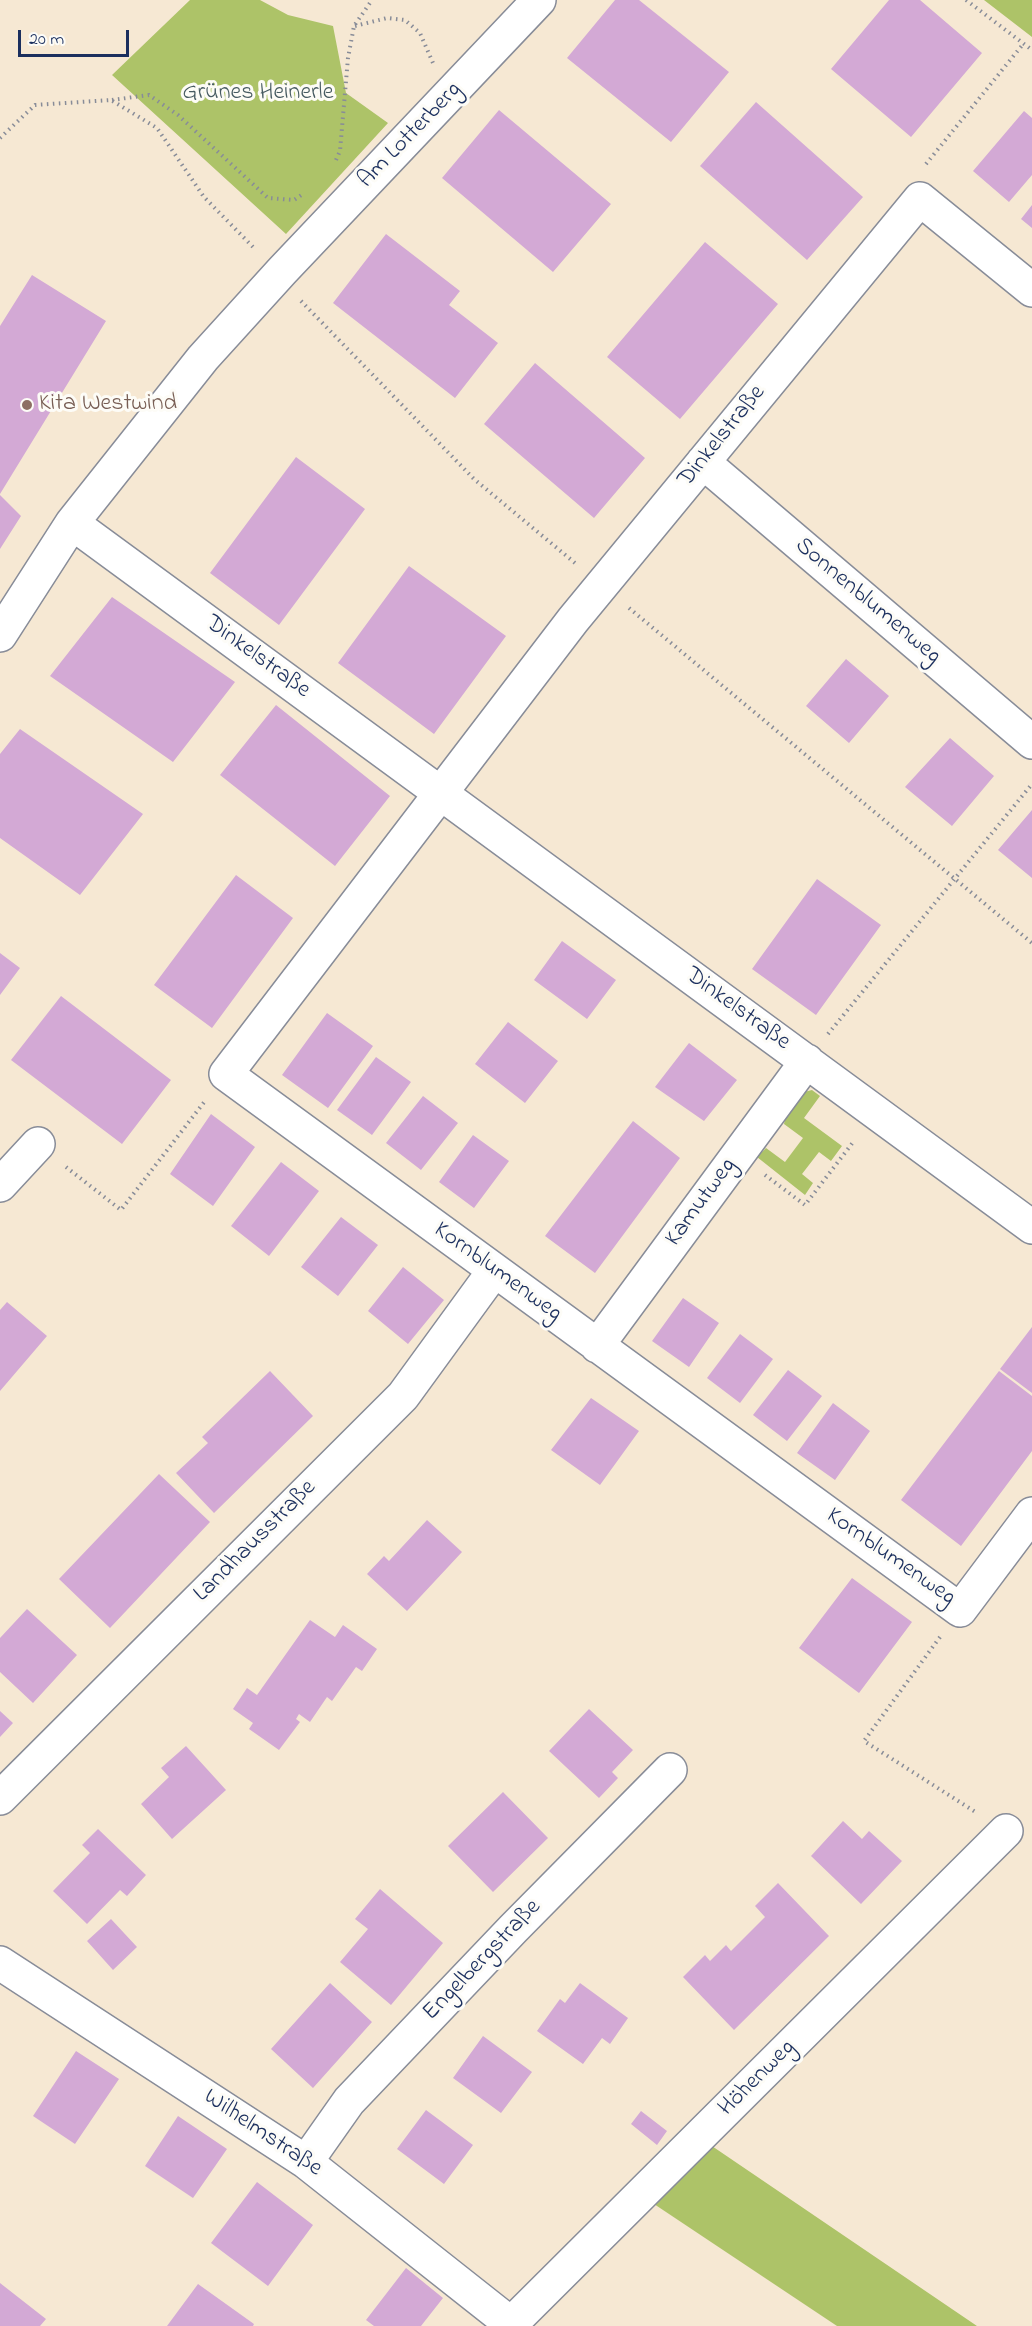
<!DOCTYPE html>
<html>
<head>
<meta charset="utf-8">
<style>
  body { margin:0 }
  #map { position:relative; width:1032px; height:2326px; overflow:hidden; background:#f6e8d3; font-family:"Indie Flower",sans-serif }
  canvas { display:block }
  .scale { position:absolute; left:18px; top:30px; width:111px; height:27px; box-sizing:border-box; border:3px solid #1b2f5e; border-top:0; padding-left:8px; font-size:18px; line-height:21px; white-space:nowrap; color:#1b2f5e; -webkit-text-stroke:4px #fdfcf7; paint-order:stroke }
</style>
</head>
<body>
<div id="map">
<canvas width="1032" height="2326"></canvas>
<div class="scale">20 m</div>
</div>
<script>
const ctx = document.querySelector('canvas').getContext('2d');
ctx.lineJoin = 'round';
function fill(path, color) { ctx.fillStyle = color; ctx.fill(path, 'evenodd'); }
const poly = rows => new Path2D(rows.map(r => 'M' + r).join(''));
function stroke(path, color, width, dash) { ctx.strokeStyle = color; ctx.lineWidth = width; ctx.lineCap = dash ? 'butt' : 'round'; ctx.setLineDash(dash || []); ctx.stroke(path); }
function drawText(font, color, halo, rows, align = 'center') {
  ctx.font = font + ' "Indie Flower",sans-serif'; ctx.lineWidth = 6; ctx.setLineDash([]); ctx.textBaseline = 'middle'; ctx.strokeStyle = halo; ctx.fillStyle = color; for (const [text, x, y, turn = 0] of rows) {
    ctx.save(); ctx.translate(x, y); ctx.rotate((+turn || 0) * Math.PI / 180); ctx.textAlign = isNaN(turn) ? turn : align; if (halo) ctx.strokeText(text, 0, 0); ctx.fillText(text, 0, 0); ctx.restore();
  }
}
fill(poly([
  [190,0,260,0,288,15,333,26,346,93,388,123,286,234,112,75],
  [984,0,1032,0,1032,37],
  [812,1090,820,1096,804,1118,842,1146,831,1161,819,1152,802,1174,813,1183,805,1195,757,1157,766,1148,785,1162,803,1138,784,1124,785,1119,804,1092],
  [706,2142,977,2326,837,2326,648,2200]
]), '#adc368');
fill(poly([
  [615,0,639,0,729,72,671,142,567,58],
  [889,0,920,0,982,53,911,137,831,69],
  [756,102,863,197,807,260,700,166],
  [499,110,611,204,553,272,442,178],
  [1024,111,1032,118,1032,175,1009,202,973,171],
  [1032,205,1032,228,1021,219],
  [386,234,460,291,449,305,498,343,455,398,333,303],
  [705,242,778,304,680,419,607,357],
  [32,275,106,321,0,494,0,326],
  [535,363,645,458,594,518,484,424],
  [296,457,365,509,279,625,210,573],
  [0,495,21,516,0,549],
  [409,566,506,636,434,734,338,663],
  [112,597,235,682,173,762,50,676],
  [846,659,889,696,849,743,806,706],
  [276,705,390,796,335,866,220,775],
  [20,729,143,814,80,895,0,838,0,754],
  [950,738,994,776,952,826,905,787],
  [1032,810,1032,878,998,850],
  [236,875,293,918,212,1028,154,985],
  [817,879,881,925,816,1015,752,969],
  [562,941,616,980,587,1019,534,980],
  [0,953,20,968,0,995],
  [61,996,171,1080,122,1144,11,1060],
  [327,1013,373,1046,328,1108,282,1075],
  [508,1022,558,1061,525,1103,475,1064],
  [689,1043,737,1080,704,1121,655,1087],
  [376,1057,411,1082,372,1135,337,1110],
  [423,1096,458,1123,421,1170,386,1143],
  [211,1114,255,1147,213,1206,170,1174],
  [633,1121,680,1158,595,1273,545,1236],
  [473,1135,509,1161,474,1208,439,1182],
  [281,1162,319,1191,269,1256,231,1226],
  [341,1217,378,1245,338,1296,301,1267],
  [403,1267,444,1300,408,1344,368,1311],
  [683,1298,719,1323,689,1367,652,1341],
  [7,1302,47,1336,0,1391,0,1310],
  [1032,1327,1032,1393,1000,1369],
  [740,1334,773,1359,740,1403,707,1378],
  [788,1370,822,1396,787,1441,753,1415],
  [270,1371,313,1416,214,1513,176,1473,208,1443,202,1437],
  [999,1371,1032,1396,1032,1451,961,1546,901,1500],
  [591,1398,639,1431,600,1485,551,1450],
  [833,1403,870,1431,835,1480,797,1453],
  [159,1474,210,1522,110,1628,59,1579],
  [427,1520,462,1552,407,1611,367,1574,384,1556,389,1561],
  [852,1578,912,1622,859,1693,799,1648],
  [27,1609,77,1655,33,1703,0,1672,0,1638],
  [310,1620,335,1637,343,1625,377,1649,362,1671,356,1667,332,1701,327,1697,310,1722,299,1714,296,1719,300,1722,279,1750,249,1729,253,1723,233,1709,247,1688,257,1695],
  [589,1709,633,1750,612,1772,618,1778,599,1798,549,1751],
  [0,1711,13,1723,0,1737],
  [186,1746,226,1790,172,1839,141,1804,169,1777,161,1768],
  [503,1792,548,1838,493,1892,448,1846],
  [843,1821,862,1839,869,1831,902,1861,861,1904,811,1856],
  [98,1829,146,1875,127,1896,120,1890,87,1924,53,1891,90,1853,82,1845],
  [778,1883,829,1936,734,2030,683,1977,705,1955,710,1961,726,1945,731,1951,765,1917,755,1906],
  [380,1889,443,1943,391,2005,340,1962,368,1929,355,1919],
  [111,1919,137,1947,113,1970,87,1941],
  [330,1983,372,2022,313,2088,271,2049],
  [580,1983,628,2018,610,2044,602,2038,583,2064,537,2031,560,1999,565,2003],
  [483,2036,532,2072,501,2113,453,2078],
  [76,2051,119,2079,75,2144,33,2116],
  [426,2110,473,2145,444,2184,397,2149],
  [641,2111,667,2131,657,2145,631,2124],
  [178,2116,227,2149,193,2198,145,2166],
  [257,2182,313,2225,268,2286,211,2243],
  [406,2268,443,2298,421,2326,374,2326,366,2320],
  [0,2283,46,2319,40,2326,0,2326],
  [198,2284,254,2324,253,2326,167,2326]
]), '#d3a9d5');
const street = poly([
  [1032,290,920,199,573,620,226,1074,960,1610,1032,1514],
  [703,462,1032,742],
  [72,523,1032,1227],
  [0,635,72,523,203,358,282,271,539,0],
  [0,1185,38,1144],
  [597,1346,807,1061],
  [0,1798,403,1396,494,1271],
  [0,1963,306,2162,511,2324],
  [306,2162,349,2101,513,1929,670,1770],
  [509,2326,1006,1831]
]);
stroke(street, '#888c98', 36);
stroke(poly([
  [966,0,1032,50],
  [355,26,387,18,405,20,420,33,433,63],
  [112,100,149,95,178,115,268,198,294,200,303,194],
  [0,138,35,105,111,100,157,128,204,197,255,249],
  [336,160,340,151,348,58,354,26,372,0],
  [926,164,1024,43],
  [301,301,474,479,575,563],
  [629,608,1032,943],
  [828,1034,1032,784],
  [66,1167,121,1210,205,1101],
  [765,1175,805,1205,854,1141],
  [940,1637,864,1741,977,1813]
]), '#888c98', 4, [1.5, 4.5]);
stroke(street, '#fff', 33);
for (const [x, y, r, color] of [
  [27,405,6,"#8d6e63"]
]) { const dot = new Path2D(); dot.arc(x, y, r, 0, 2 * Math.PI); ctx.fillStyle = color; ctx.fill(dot); stroke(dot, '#fdfcf7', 2); }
drawText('24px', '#475b61', '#fdfcf7', [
  ["Grünes Heinerle",258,94]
]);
drawText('24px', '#1b2f5e', '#fdfcf7', [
  ["Am Lotterberg",411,136,-46],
  ["Dinkelstraße",723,437,-51],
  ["Sonnenblumenweg",867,602,40],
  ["Dinkelstraße",257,658,36],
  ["Dinkelstraße",737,1010,36],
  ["Kamutweg",702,1203,-54],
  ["Kornblumenweg",497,1273,36],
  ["Landhausstraße",256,1542,-45],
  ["Kornblumenweg",890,1558,35],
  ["Engelbergstraße",483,1961,-46],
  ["Höhenweg",758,2079,-45],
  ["Wilhelmstraße",262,2134,34]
]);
drawText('24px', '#785e54', '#fdfcf7', [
  ["Kita Westwind",39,405]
], 'left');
</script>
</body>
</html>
